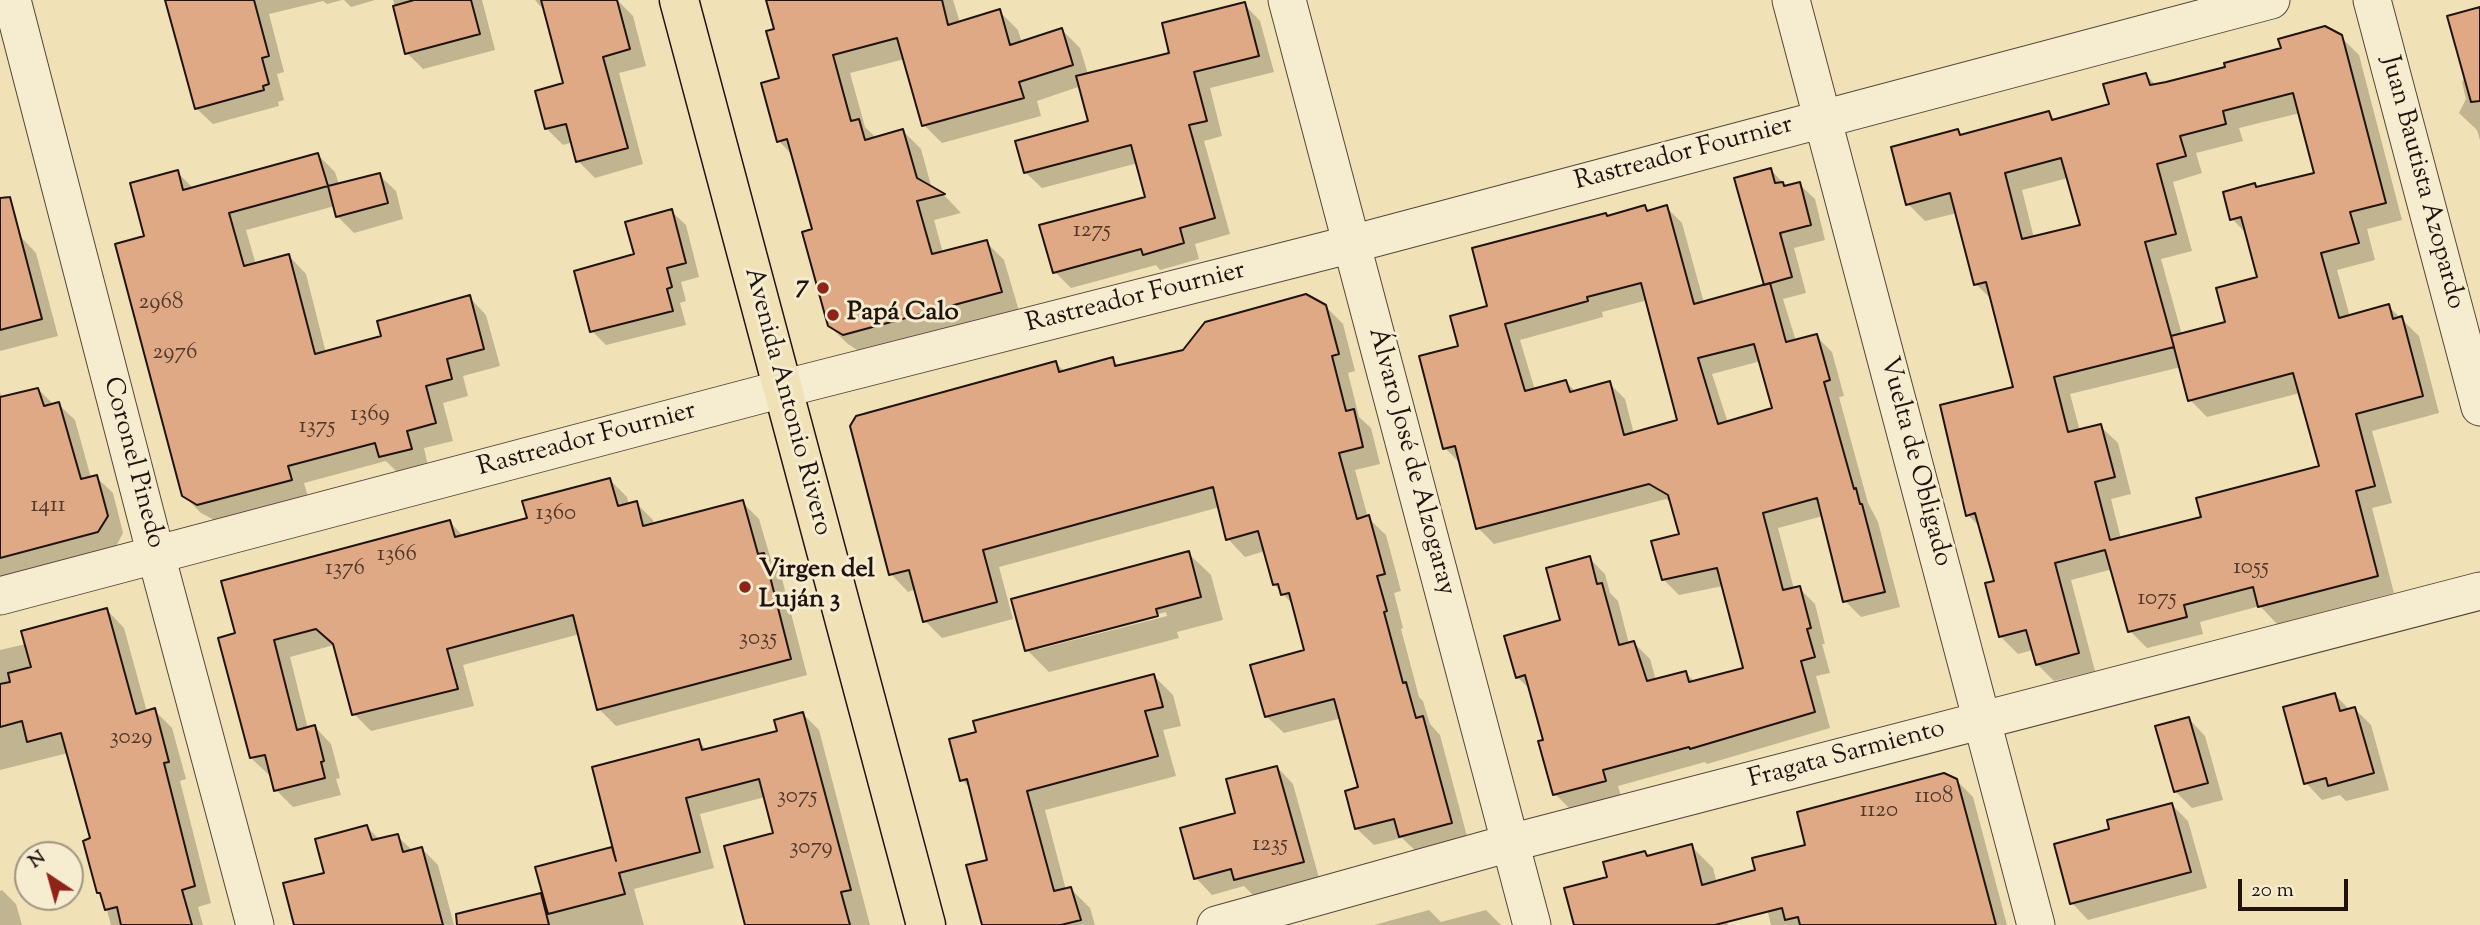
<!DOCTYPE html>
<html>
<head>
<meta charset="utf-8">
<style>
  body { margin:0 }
  #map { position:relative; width:2480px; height:925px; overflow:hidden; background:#f1e1b6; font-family:"Sorts Mill Goudy",serif }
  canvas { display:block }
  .north { position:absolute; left:14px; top:841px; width:70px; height:70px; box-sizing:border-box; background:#f6ecd0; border:2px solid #a09583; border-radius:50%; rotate:324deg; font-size:19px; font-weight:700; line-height:28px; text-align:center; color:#20130f }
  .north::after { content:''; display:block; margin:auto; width:24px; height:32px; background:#8f2418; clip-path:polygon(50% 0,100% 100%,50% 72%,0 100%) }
  .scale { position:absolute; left:2238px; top:879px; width:110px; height:32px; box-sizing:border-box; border:4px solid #20130f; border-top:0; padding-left:9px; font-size:21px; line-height:24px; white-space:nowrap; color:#20130f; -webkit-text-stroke:5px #f6ecd0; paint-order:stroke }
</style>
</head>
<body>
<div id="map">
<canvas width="2480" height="925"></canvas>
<div class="north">N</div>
<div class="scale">20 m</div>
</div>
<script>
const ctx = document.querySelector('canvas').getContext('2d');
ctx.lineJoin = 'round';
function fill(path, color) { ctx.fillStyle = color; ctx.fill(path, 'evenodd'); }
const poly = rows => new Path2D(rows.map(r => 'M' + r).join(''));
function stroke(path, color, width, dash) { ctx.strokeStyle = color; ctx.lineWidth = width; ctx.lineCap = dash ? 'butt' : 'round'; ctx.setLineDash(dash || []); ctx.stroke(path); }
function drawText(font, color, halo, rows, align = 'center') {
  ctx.font = font + ' "Sorts Mill Goudy",serif'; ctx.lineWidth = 6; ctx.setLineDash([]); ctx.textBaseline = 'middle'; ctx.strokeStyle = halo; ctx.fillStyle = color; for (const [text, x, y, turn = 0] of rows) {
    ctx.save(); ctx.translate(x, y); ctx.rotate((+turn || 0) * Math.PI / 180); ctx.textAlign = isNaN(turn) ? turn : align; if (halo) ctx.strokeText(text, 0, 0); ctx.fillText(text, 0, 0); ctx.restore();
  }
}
fill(poly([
  [167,0,342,0,327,4,323,1,269,14,284,72,277,74,284,100,278,102,279,106,213,124,196,108],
  [344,0,375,0,351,7],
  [393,0,482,0,495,50,423,69,407,53],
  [535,0,617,0,633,16,646,66,619,73,643,164,595,178,578,161,573,142,563,145,546,128,565,84,547,14],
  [767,0,953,0,960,23,999,11,1018,30,1022,43,1062,30,1080,48,1088,74,1171,54,1244,4,1260,21,1274,72,1210,88,1222,136,1204,141,1230,234,1195,244,1199,259,1160,270,1156,265,1071,288,1055,272,1147,198,1138,163,1042,188,1025,172,1090,122,1081,86,1037,101,1041,116,942,143,924,125,905,59,850,73,865,127,876,138,903,131,921,149,932,189,944,195,961,213,934,220,943,253,986,242,1004,260,1019,311,862,353,848,344,829,326,815,231,794,157,779,141,781,79,776,30],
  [2480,8,2480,140,2477,130,2459,113,2466,99,2462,82,2465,77],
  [2341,37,2359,55,2402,220,2367,229,2375,260,2337,270,2350,317,2388,306,2419,336,2439,413,2372,431,2392,503,2372,508,2394,593,2277,624,2260,606,2200,622,2203,634,2147,648,2130,631,2113,569,2071,580,2095,671,2054,681,2037,664,2033,650,2018,654,2001,637,1987,585,1996,583,1981,528,1968,515,2016,389,1993,301,1976,284,1957,213,1925,221,1908,204,1958,131,1963,136,2049,113,2056,121,2111,105,2146,75,2157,86],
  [2300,113,2316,174,2257,188,2232,219,2248,235,2259,279,2227,324,2182,335,2161,259,2192,251,2173,182,2202,173,2196,153,2243,141,2239,128],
  [2068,178,2082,226,2034,238,2022,190],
  [2181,367,2190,400,2207,417,2300,393,2321,468,2203,518,2121,539,2111,499,2131,494,2118,443,2100,426,2080,431,2070,394],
  [318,155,335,172,339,185,379,175,396,191,403,219,354,233,337,216,335,206,246,230,256,265,289,256,306,274,326,353,383,338,469,297,486,315,500,366,463,376,468,396,443,403,453,441,424,448,428,466,398,473,386,461,304,483,308,497,216,521,201,513,183,495,146,237,177,172,194,189],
  [1771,170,1787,187,1799,184,1815,199,1825,240,1794,248,1806,293,1783,299,1796,341,1816,336,1832,352,1844,396,1839,397,1868,503,1878,522,1900,607,1861,617,1845,601,1823,516,1778,528,1794,589,1799,588,1815,604,1825,644,1822,644,1830,673,1816,676,1830,728,1707,764,1705,762,1618,786,1621,797,1571,810,1555,794,1545,742,1531,690,1517,677,1563,622,1589,558,1605,574,1610,593,1618,601,1629,644,1634,643,1650,659,1656,680,1686,673,1695,682,1745,669,1723,586,1679,595,1663,579,1682,535,1672,503,1666,499,1494,544,1478,528,1462,465,1445,448,1460,347,1489,308,1608,218,1645,207,1649,212,1666,207,1682,223,1704,303,1767,286],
  [1648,300,1679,421,1634,434,1625,399,1609,383,1576,392,1566,382,1535,390,1520,340,1603,317,1602,312],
  [1761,361,1774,409,1728,423,1712,374],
  [671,211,686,225,699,277,681,282,686,301,680,303,686,325,606,345,592,331,636,255],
  [0,234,20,236,36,253,58,336,0,351],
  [1325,306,1343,324,1355,371,1348,373,1359,417,1371,428,1380,464,1355,470,1368,518,1386,535,1401,591,1394,593,1403,628,1401,629,1419,697,1423,701,1430,724,1440,735,1468,840,1418,853,1402,838,1374,845,1356,828,1361,788,1342,718,1284,733,1266,716,1306,651,1295,607,1274,584,1265,551,1245,557,1228,539,1220,507,999,567,1013,619,942,638,925,621,916,589,908,592,891,574,1056,363,1065,372,1112,359,1120,367,1184,351],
  [38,389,54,405,58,404,75,420,91,478,96,477,113,493,123,533,115,548,0,578,0,392,2,398],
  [610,480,627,497,629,505,636,503,653,520,654,525,742,502,759,519,772,563,780,571,807,675,616,726,599,709,580,634,463,665,474,706,371,731,354,714,334,645,290,657,308,729,315,727,331,744,340,778,336,779,341,795,293,807,276,790,272,774,268,774,251,758,237,635,450,522,464,537,529,519],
  [1188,553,1211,575,1223,620,1177,632,1179,638,1049,672,1027,650],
  [1166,612,1167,616,1039,649,1039,645],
  [107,610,124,628,147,712,154,710,172,728,186,779,180,781,211,903,198,907,203,925,111,925,103,896,99,892,93,840,68,753,0,770,0,650,26,644],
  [1154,676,1173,695,1181,726,1163,730,1176,776,1045,810,1066,890,1071,889,1090,908,1095,925,984,925,989,861,971,789,962,780],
  [2335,695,2350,710,2355,709,2371,725,2389,790,2346,801,2340,795,2322,800,2306,783],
  [803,714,819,730,870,925,746,925,775,834,765,797,700,814,714,868,634,889,644,925,465,925,462,915,544,892,537,868,615,848,698,741,708,751,779,732],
  [2189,719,2205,736,2223,800,2192,808,2175,791],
  [1277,767,1293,784,1319,878,1253,895,1244,886,1212,895,1196,878,1238,815],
  [1956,780,1973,797,2007,925,1771,925,1755,860,1807,846],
  [2172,805,2188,821,2207,888,2088,920,2072,903,2112,830],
  [367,827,380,840,397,836,413,851,422,849,438,865,454,925,295,925,327,874],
  [1691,846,1713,868,1728,925,1575,925,1609,878,1645,853,1649,857],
  [2,890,16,904,22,925,0,925,0,891],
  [1429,910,1441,922,1486,910,1501,925,1374,925]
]), '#0003');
const building = poly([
  [165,0,254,0,269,56,262,58,269,84,263,86,264,90,195,109,165,0],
  [414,0,471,0,480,34,405,54,393,6,414,0],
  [541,0,617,0,630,49,603,57,628,148,576,162,566,124,545,129,535,91,563,83,541,0],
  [766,0,942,0,948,25,1000,9,1010,45,1062,28,1073,65,1019,82,1024,98,922,126,897,38,833,55,851,121,859,119,865,140,903,129,917,178,945,194,917,201,932,254,987,240,1002,292,843,335,828,326,802,232,812,229,787,139,777,142,761,83,779,78,766,31,774,29,766,0],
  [1245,2,1259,56,1194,72,1207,121,1189,125,1215,218,1180,228,1184,243,1143,255,1141,249,1053,273,1039,225,1145,197,1131,145,1024,173,1015,141,1088,121,1076,76,1169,53,1162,23,1245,2],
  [2480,7,2480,101,2471,102,2447,16,2480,7],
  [2325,26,2342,35,2386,203,2350,212,2359,243,2321,253,2339,318,2389,304,2393,319,2402,316,2423,396,2356,414,2375,486,2356,491,2378,576,2258,607,2253,587,2184,605,2187,617,2128,632,2105,550,2055,563,2079,653,2036,665,2026,630,1999,637,1985,583,1994,581,1975,513,1966,516,1940,405,2013,387,1986,282,1974,285,1950,193,1906,205,1891,147,1958,129,1960,135,2049,111,2052,120,2109,104,2103,84,2146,73,2150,85,2166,82,2225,67,2224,63,2281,48,2278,39,2325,26],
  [2293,93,2314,173,2256,187,2255,183,2223,192,2230,220,2241,217,2257,277,2216,288,2225,322,2171,336,2188,401,2293,373,2319,466,2196,498,2201,517,2110,540,2095,482,2115,477,2101,424,2068,432,2054,377,2174,347,2145,242,2176,234,2157,164,2186,156,2180,136,2226,124,2223,111,2293,93],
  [2061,158,2080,225,2022,239,2005,173,2061,158],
  [318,153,328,186,229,213,244,266,289,254,315,354,381,336,377,321,470,295,484,349,447,359,452,379,426,386,436,423,407,431,412,449,379,457,375,443,288,466,292,480,197,505,182,496,115,244,144,236,130,183,178,170,183,190,318,153],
  [1771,168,1775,183,1783,182,1784,186,1800,182,1811,225,1780,233,1792,277,1764,285,1734,178,1771,168],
  [380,173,388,203,336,217,328,186,380,173],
  [10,197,42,319,0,330,0,198,10,197],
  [1645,205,1647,211,1667,205,1694,304,1770,283,1786,342,1817,334,1830,380,1824,382,1854,489,1856,488,1860,504,1862,504,1885,592,1843,602,1817,498,1763,513,1783,590,1800,586,1811,628,1807,629,1815,657,1801,661,1815,712,1690,749,1689,747,1603,770,1606,781,1553,795,1538,741,1543,740,1525,675,1516,678,1504,636,1560,620,1546,568,1590,556,1597,584,1602,583,1619,645,1634,641,1647,681,1686,671,1689,682,1743,668,1717,568,1662,580,1651,541,1679,534,1668,495,1649,484,1476,529,1455,446,1443,449,1419,356,1458,346,1450,316,1487,306,1472,248,1606,213,1607,216,1645,205],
  [1641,283,1677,420,1624,435,1610,381,1570,392,1566,380,1525,391,1505,324,1588,301,1587,297,1641,283],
  [1754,344,1772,408,1718,424,1698,358,1754,344],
  [672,209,686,263,667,268,672,287,667,289,673,311,590,332,574,271,634,254,625,222,672,209],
  [1306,294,1326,305,1339,354,1332,356,1346,411,1354,409,1363,447,1339,453,1357,519,1369,515,1385,574,1377,576,1387,611,1384,612,1403,683,1406,682,1416,718,1423,716,1452,823,1399,837,1394,819,1355,829,1345,791,1358,787,1334,699,1265,717,1250,665,1304,650,1289,593,1281,595,1278,584,1273,585,1258,531,1226,540,1213,487,983,550,997,602,923,622,909,570,889,575,850,426,856,416,1056,361,1059,372,1113,357,1115,366,1183,350,1205,322,1306,294],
  [38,388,44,406,59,402,81,479,97,475,108,516,98,532,0,558,0,397,38,388],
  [610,478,618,506,637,501,643,526,743,500,758,554,764,553,791,659,597,710,573,615,447,649,458,689,352,715,333,644,316,629,274,640,297,730,315,725,324,761,321,762,325,778,274,791,265,755,250,758,218,638,235,633,221,581,450,520,455,537,527,518,522,501,610,478],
  [1189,551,1201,597,1156,609,1158,616,1025,651,1011,599,1189,551],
  [107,608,136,714,155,708,169,762,164,763,195,886,182,890,192,925,121,925,117,907,105,910,100,893,97,893,83,841,90,838,61,733,27,742,22,721,0,727,0,684,10,682,8,673,31,667,21,631,107,608],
  [1154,674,1163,707,1145,711,1158,756,1027,791,1054,891,1071,887,1081,920,1061,925,982,925,966,865,987,860,967,779,960,781,949,739,976,732,973,721,1154,674],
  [2335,693,2340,711,2355,707,2374,773,2328,786,2326,778,2304,784,2283,707,2335,693],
  [803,712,851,890,841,892,850,925,745,925,724,846,773,833,759,779,686,798,700,852,619,873,625,894,548,914,535,867,612,847,616,861,592,767,699,739,702,750,777,731,774,720,803,712],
  [2189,717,2208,783,2174,792,2155,726,2189,717],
  [1277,766,1304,862,1234,880,1231,869,1194,879,1180,828,1235,813,1226,779,1277,766],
  [1944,773,1957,779,1996,925,1800,925,1798,917,1785,920,1782,908,1715,925,1574,925,1564,888,1607,877,1603,862,1645,851,1647,856,1692,844,1702,885,1755,870,1752,858,1805,845,1797,812,1944,773],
  [2172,803,2191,872,2070,904,2054,844,2109,829,2107,820,2172,803],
  [367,825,372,840,398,834,403,852,422,847,443,925,294,925,283,883,324,873,315,839,367,825],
  [541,893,549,925,457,925,456,914,541,893]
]);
fill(building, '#dfa985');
stroke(building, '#20130f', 2);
const minor = poly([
  [12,0,156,555,255,925],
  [1287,0,1532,925],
  [1791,0,2036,925],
  [2372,0,2480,407],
  [0,596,782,389,1352,244,2271,0],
  [1216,925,1510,843,2480,591]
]);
const major = poly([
  [679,0,926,925]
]);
stroke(minor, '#544639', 39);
stroke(major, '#20130f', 41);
stroke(minor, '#f6ecd0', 37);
stroke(major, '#f1e1b6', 38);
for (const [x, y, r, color] of [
  [823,288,7,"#8f2418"],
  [833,315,7,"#8f2418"],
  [745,587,7,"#8f2418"]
]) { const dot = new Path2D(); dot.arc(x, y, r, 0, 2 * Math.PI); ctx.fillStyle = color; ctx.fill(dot); stroke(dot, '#f6ecd0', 2.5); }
drawText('23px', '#50382c', null, [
  ["1275",1092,232],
  ["2968",161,304],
  ["2976",175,354],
  ["1369",370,416],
  ["1375",317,428],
  ["1411",48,507],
  ["1360",556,515],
  ["1366",397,556],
  ["1055",2251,569],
  ["1376",345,570],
  ["1075",2157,600],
  ["3035",758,640],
  ["3029",131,739],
  ["3075",797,798],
  ["1108",1934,798],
  ["1120",1879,812],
  ["1235",1270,846],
  ["3079",811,849]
]);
drawText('26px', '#20130f', '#f6ecd0', [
  ["Rastreador Fournier",1684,155,-15],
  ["Juan Bautista Azopardo",2421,183,75],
  ["Rastreador Fournier",1136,299,-14],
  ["Avenida Antonio Rivero",786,402,75],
  ["Rastreador Fournier",587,441,-15],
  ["Álvaro José de Alzogaray",1410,462,75],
  ["Vuelta de Obligado",1914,462,75],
  ["Coronel Pinedo",132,463,75],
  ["Fragata Sarmiento",1847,756,-15]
]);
drawText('bold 26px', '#20130f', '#f6ecd0', [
  ["7",809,288,"right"],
  ["Papá Calo",847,315],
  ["Virgen del",759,572],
  ["Luján 3",759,602]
], 'left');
</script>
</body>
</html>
